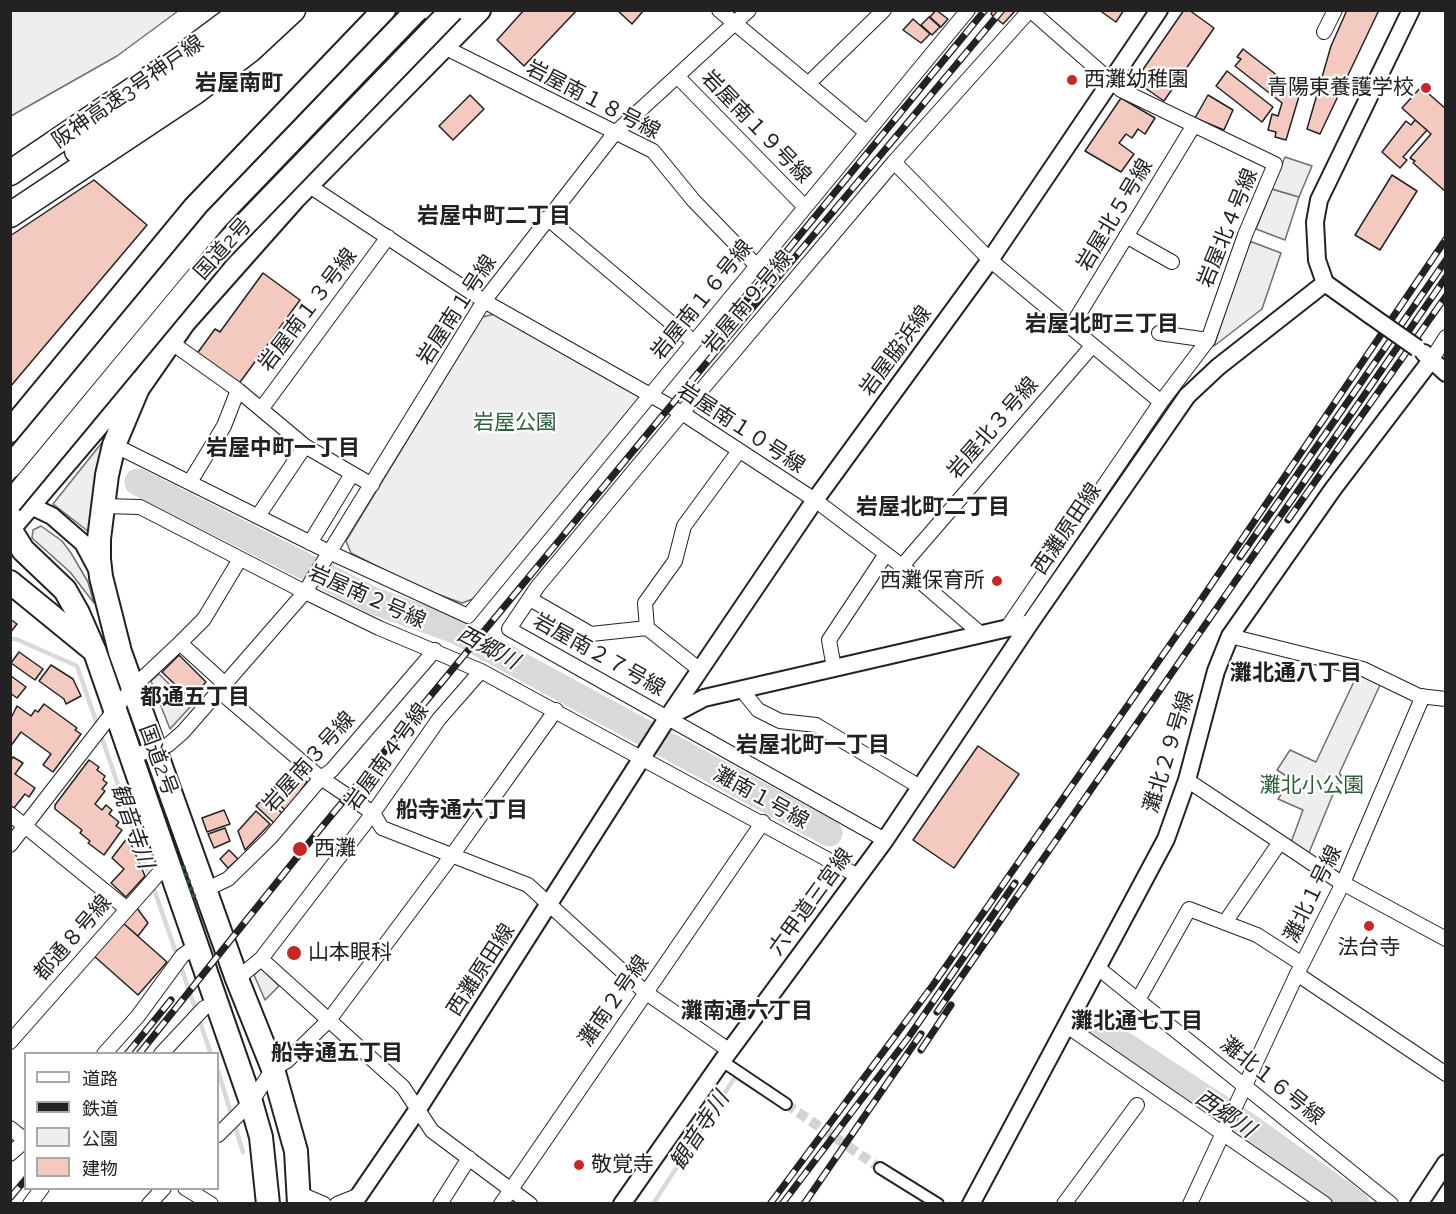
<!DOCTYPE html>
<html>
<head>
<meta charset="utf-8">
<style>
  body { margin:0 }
  #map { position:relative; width:1456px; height:1214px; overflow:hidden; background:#fff; font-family:Raleway,"Noto Sans JP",sans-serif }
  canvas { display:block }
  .frame { position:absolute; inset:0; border:12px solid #222; pointer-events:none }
  .legend { position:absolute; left:24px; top:1052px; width:195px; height:138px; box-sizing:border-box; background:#fff; border:2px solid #a7a7a7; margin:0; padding:8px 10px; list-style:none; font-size:18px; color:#222 }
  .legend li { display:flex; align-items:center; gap:12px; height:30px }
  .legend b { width:30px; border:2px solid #a7a7a7 }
</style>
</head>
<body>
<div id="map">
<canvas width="1456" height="1214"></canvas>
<div class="frame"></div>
<ul class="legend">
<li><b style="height:8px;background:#fff"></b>道路</li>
<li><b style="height:8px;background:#222"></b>鉄道</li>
<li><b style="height:16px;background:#eee"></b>公園</li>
<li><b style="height:16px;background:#f3c9c0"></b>建物</li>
</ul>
</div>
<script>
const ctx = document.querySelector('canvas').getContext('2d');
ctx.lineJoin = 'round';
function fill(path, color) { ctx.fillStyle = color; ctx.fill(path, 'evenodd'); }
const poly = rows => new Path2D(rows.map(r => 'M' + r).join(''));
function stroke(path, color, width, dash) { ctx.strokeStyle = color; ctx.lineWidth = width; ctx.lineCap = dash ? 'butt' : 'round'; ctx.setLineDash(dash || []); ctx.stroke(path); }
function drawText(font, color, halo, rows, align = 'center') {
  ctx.font = font + ' Raleway,"Noto Sans JP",sans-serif'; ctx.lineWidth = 4.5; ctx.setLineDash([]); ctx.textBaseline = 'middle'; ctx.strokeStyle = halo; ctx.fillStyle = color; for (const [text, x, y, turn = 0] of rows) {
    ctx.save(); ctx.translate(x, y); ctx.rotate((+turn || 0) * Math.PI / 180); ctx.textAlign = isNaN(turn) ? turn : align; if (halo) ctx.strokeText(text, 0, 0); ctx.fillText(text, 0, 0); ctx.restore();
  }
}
const green = poly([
  [11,10,178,10,178,11,117,56,11,116,11,10],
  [1272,189,1299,197,1285,240,1256,229,1272,189],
  [495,314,644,398,478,597,462,603,420,588,351,553,346,541,482,317,495,314],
  [104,440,89,532,53,504,104,440],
  [41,526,62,541,71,553,88,582,94,603,70,572,32,538,33,530,41,526],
  [1358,673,1381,683,1339,774,1341,775,1308,855,1290,845,1303,810,1278,799,1291,779,1277,770,1290,750,1316,762,1358,673]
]);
fill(green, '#eee');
stroke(green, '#6f6f6f', 1.5);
const parking = poly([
  [1285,157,1312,166,1299,197,1272,189,1285,157],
  [1252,242,1281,253,1262,309,1214,346,1248,244,1252,242],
  [159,674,191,706,170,729,151,681,159,674],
  [261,968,279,986,265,1000,254,975,261,968]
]);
fill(parking, '#ededed');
stroke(parking, '#6f6f6f', 1.5);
stroke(poly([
  [10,639,16,639,77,666,211,1054],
  [218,1071,243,1152],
  [653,1204,735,1077,759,1092]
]), '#d9d9d9', 4.5);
stroke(poly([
  [138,482,374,601,455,630,829,833],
  [1093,1025,1246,1125,1356,1204]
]), '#d9d9d9', 27);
const building = poly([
  [524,10,577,10,524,66,497,40,524,10],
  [617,10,644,10,632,24,617,10],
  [936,10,948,19,941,27,930,17,936,10],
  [993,10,1016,10,1003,24,991,14,993,10],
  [1099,10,1124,10,1116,22,1099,10],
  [1184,10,1189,10,1214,28,1164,101,1135,81,1184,10],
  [1347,10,1379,10,1320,134,1307,129,1331,46,1347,10],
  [929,17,940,27,932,35,921,25,929,17],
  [913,19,930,34,921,43,903,30,913,19],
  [1243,49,1300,93,1286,140,1275,137,1276,132,1268,130,1272,114,1278,116,1282,103,1235,66,1241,59,1237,57,1243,49],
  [1227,71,1273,107,1262,122,1216,86,1227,71],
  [1421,87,1446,109,1446,192,1413,163,1415,161,1410,158,1431,134,1402,108,1421,87],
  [470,95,484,109,453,140,439,126,470,95],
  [1208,95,1233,110,1224,130,1195,118,1208,95],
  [1121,98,1155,118,1145,134,1138,129,1132,138,1126,134,1119,143,1134,154,1121,172,1085,151,1121,98],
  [1415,120,1427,130,1403,157,1407,160,1400,168,1382,152,1406,121,1411,125,1415,120],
  [1392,175,1417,191,1380,250,1355,235,1392,175],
  [94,180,147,225,10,387,10,236,94,180],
  [263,273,300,300,238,385,196,355,215,329,220,332,263,273],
  [10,619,17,624,10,633,10,619],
  [19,652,43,669,35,680,11,663,19,652],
  [179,655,206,682,190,699,162,672,179,655],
  [51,665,73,679,81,696,66,704,64,699,39,681,51,665],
  [11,676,26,687,17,698,10,693,11,676],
  [44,704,77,728,75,730,81,734,53,772,43,765,51,754,21,732,10,747,10,720,17,706,31,716,35,710,38,712,44,704],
  [978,746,1019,774,954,868,913,840,978,746],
  [13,757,23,763,15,774,35,788,29,797,25,794,14,808,10,805,10,761,13,757],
  [89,760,99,767,97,770,105,776,103,780,107,783,102,789,105,791,95,804,102,810,106,805,112,810,109,814,119,822,116,826,122,830,104,855,88,843,90,841,80,833,82,830,55,809,55,805,89,760],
  [291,768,307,782,286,811,270,796,276,789,274,787,291,768],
  [265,797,283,814,274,823,256,806,265,797],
  [224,810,230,824,207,832,202,818,224,810],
  [256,811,270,824,245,850,238,831,256,811],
  [225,828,230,841,214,848,208,834,225,828],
  [128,837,145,876,126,897,111,883,124,869,112,858,128,837],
  [229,850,238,859,228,868,220,859,229,850],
  [137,908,148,923,138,936,123,923,137,908],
  [123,923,167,962,138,995,94,956,123,923]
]);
fill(building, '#f3c9c0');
stroke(building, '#222', 1.5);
stroke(poly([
  [786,1104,880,1168]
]), '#d3d3d3', 10, [10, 5]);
const pedestrian = poly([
  [722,1061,786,1104],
  [880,1168,938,1204]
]);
const minor = poly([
  [719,10,866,132],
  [1324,32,1335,10],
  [442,46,653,151,694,201,757,266],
  [677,76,805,207],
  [808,84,884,10],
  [894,162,990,260,1161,402],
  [308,185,484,301,682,413,815,500,902,566,981,634],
  [547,218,694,342],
  [1126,236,1172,262],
  [1071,327,1194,125],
  [1159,333,1208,340],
  [172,343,238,390,305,446,372,485],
  [1432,359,1446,337],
  [262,408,388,237],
  [114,445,331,553,468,616,968,10],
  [190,482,224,426,238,390],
  [103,506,140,507,305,592,379,628,481,671,858,876],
  [258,516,305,446],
  [310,543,352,474],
  [902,566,1093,345],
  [530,599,591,634,647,628,700,670],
  [647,628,645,603,675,561,684,526,739,451],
  [1007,628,1161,402,1208,340,1245,235,1275,164,1121,90,1030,10],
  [1230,636,1363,669,1419,696,1446,699],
  [180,643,204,619,240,559],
  [834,668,829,640,886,554],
  [741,689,758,710,780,721,816,725,920,787],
  [219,691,321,778,373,813,382,828,528,885,645,992,730,1051],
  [132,756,168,745,183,732,305,592,484,301,614,134,749,10],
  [1187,780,1337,880,1446,939],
  [10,814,127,909],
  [885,840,509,629,538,586,682,413,894,162,1030,10],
  [10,845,131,689,180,643,225,684],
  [205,890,228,879,270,838,321,778,332,770,435,650],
  [1226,921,1280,842],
  [261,959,403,1087,432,1131,530,1204],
  [1098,968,1391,1204],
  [1297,974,1446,1074],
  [237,979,261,959,373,813,439,719,481,671],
  [1138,1000,1189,909,1257,935,1302,964],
  [1067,1026,1325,1204],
  [10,1042,167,864],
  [104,1054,138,1016,182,956,198,944],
  [161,1054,204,1008,218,1002],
  [10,1128,25,1140],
  [218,1135,251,1102,273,1069,287,1061,329,1020,453,854,556,710],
  [10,1154,26,1140],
  [185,1188,211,1204],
  [300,1194,324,1204],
  [30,1204,42,1188],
  [149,1204,164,1188],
  [337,1204,357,1196],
  [440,1204,469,1158],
  [501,1204,763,822],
  [1064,1204,1137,1105],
  [1190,1204,1297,974,1343,883,1423,696]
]);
const tertiary = poly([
  [1325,283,1317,260,1315,222,1319,200,1411,10],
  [1424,353,1446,373],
  [29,505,52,516,83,543,98,571],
  [672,715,704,698,1030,623],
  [353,1204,418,1109,668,717,815,500,990,260,1159,10],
  [622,1204,722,1061,885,840,1030,623,1187,396,1218,367,1325,283,1370,315],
  [971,1204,1166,839,1187,780,1216,671,1230,636,1333,489,1432,359],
  [1419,1204,1446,1163]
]);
const trunk = poly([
  [10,431,195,207,384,10],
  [10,527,133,383],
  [10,529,23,550,65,590,78,613,95,652,251,1102,261,1137,268,1204],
  [10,582,92,649],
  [299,1204,296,1151,273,1069,237,979,120,652,101,577,99,559,99,539,107,475,114,445,138,388,184,322,294,198,479,10]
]);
const motorway = poly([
  [77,151,199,66,270,12],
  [10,173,174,62,244,10],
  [10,215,195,92,250,50,293,10]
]);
stroke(pedestrian, '#222', 14);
stroke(minor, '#222', 16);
stroke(tertiary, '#222', 20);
stroke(trunk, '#222', 26);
stroke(motorway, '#222', 27);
stroke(pedestrian, '#fff', 10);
stroke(minor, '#fff', 14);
stroke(tertiary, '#fff', 16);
stroke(trunk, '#fff', 22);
stroke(motorway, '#fff', 24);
const rail = poly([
  [716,337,985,10],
  [1288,520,1446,296],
  [1240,557,1446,260],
  [937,1012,1446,277],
  [921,1050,951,1005],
  [127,1054,171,1000],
  [139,1054,302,851,682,392,1002,10],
  [10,1198,26,1179],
  [770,1204,933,985,1190,616,1446,239],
  [782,1204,908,1038,1015,883],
  [804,1204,921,1034]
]);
stroke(rail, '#222', 7);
stroke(rail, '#fff', 4.5, [14]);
const tertiaryBridge = poly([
  [1370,315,1417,348]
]);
const trunkBridge = poly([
  [10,467,216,219,417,10],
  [10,503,219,251,452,10]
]);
stroke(tertiaryBridge, '#222', 20, []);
stroke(trunkBridge, '#222', 26, []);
stroke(tertiaryBridge, '#fff', 16);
stroke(trunkBridge, '#fff', 22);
stroke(poly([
  [183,866,196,902]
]), '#2f5e38', 4.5, [3, 4.5]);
stroke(poly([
  [166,816,183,866]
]), '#222', 1.5, [8, 3]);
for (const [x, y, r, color] of [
  [1072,80,6,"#c62828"],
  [1426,88,6,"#c62828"],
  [997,581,6,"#c62828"],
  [300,849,8,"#c62828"],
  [1369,926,6,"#c62828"],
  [294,953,8,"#c62828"],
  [579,1165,6,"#c62828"]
]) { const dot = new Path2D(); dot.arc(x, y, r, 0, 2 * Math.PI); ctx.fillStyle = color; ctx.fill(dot); stroke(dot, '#fff', 2); }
drawText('21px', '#222', '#fff', [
  ["西灘幼稚園",1084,80],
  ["青陽東養護学校",1414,88,"right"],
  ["西灘保育所",985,581,"right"],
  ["西灘",314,849],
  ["法台寺",1369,948,"center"],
  ["山本眼科",308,953],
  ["敬覚寺",591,1165]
], 'left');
drawText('21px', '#222', '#fff', [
  ["阪神高速3号神戸線",128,92,-35],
  ["岩屋南１８号線",593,100,27],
  ["岩屋南１９号線",756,127,46],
  ["岩屋北５号線",1115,215,-59],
  ["岩屋北４号線",1228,228,-68],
  ["国道2号",223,249,-48],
  ["岩屋南１６号線",702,300,-51],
  ["岩屋南９号線",748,302,-50],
  ["岩屋南１３号線",308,310,-53],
  ["岩屋南１号線",457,310,-57],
  ["岩屋脇浜線",896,351,-54],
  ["岩屋南１０号線",741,428,33],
  ["岩屋北３号線",993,428,-49],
  ["西灘原田線",1067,529,-56],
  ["岩屋南２号線",367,597,24],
  ["岩屋南２７号線",599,655,29],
  ["灘北２９号線",1169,752,-73],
  ["岩屋南４号線",387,757,-54],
  ["国道2号",158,760,70],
  ["岩屋南３号線",309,762,-48],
  ["灘南１号線",761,798,29],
  ["灘北１号線",1313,894,-64],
  ["六甲道三宮線",811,902,-54],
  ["都通８号線",73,938,-49],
  ["西灘原田線",481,970,-57],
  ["灘南２号線",614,1001,-55],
  ["灘北１６号線",1272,1081,39]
]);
drawText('21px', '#2f5e38', '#fff', [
  ["岩屋公園",515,423],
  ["灘北小公園",1312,786]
]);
drawText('bold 22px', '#222', '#fff', [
  ["岩屋南町",239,83],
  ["岩屋中町二丁目",494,216],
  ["岩屋北町三丁目",1102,324],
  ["岩屋中町一丁目",283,448],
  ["岩屋北町二丁目",933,507],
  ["灘北通八丁目",1296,673],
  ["都通五丁目",195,697],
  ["岩屋北町一丁目",813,745],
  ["船寺通六丁目",462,810],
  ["灘南通六丁目",747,1011],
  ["灘北通七丁目",1137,1021],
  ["船寺通五丁目",337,1053]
]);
drawText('italic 22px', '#222', '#fff', [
  ["西郷川",488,648,28],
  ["観音寺川",132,826,71],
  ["西郷川",1225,1114,34],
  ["観音寺川",700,1131,-57]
]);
</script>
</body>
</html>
